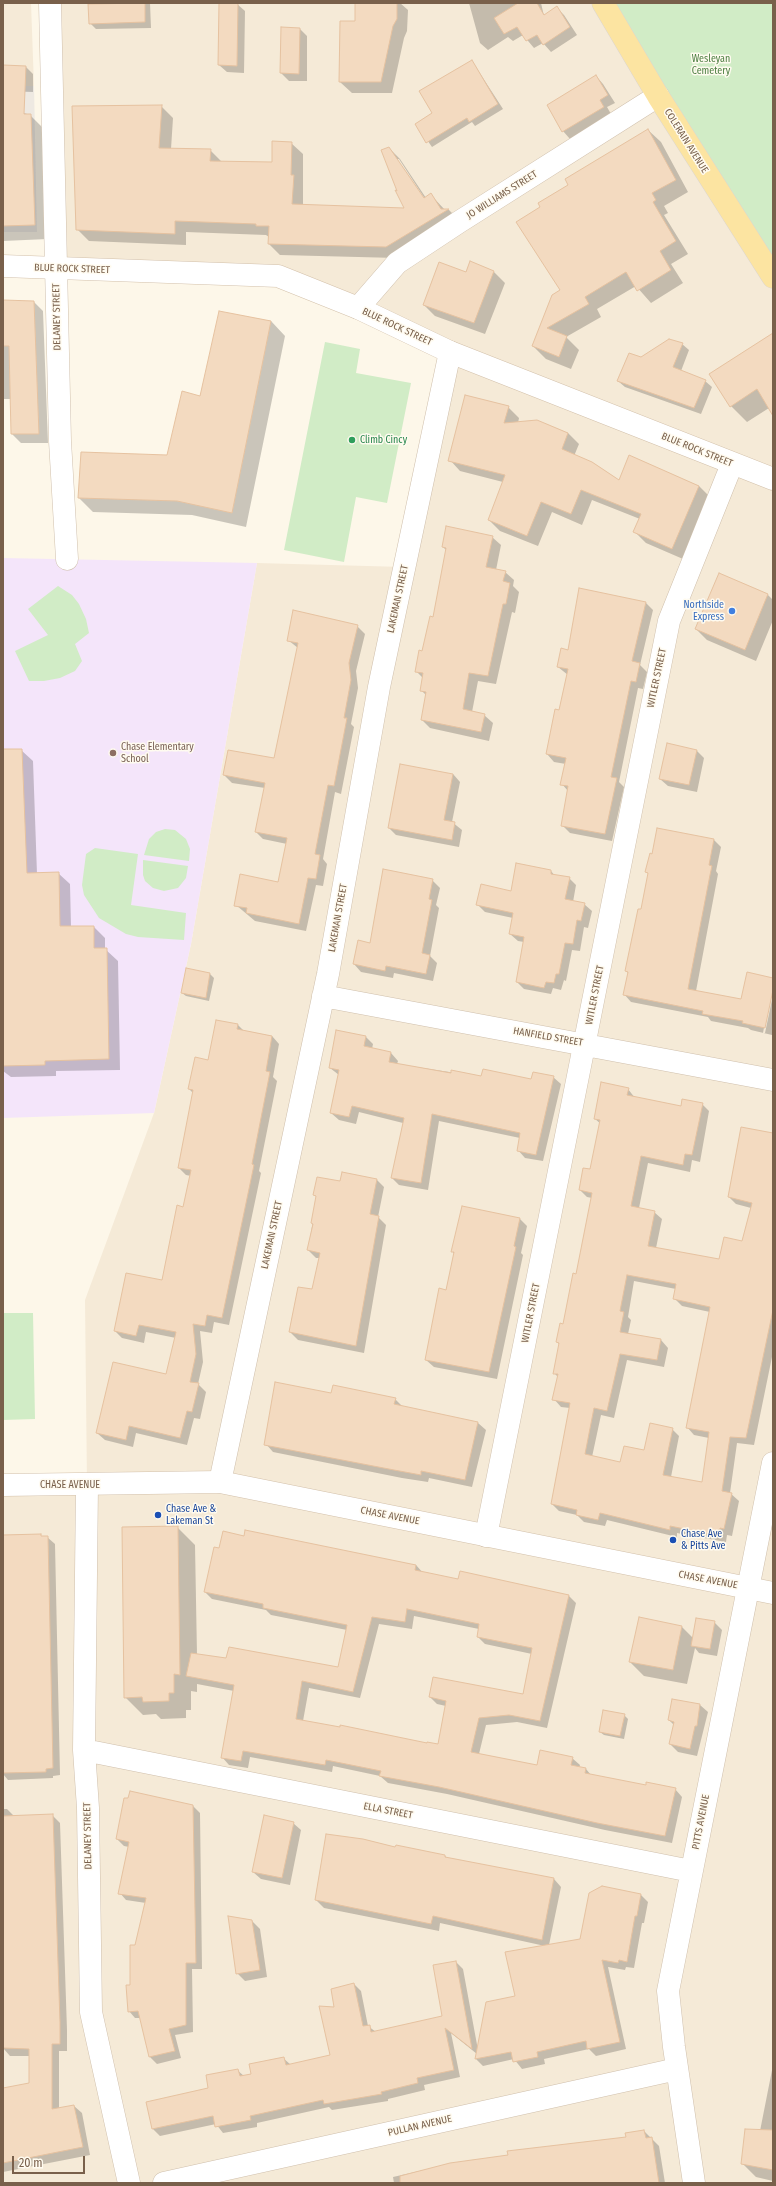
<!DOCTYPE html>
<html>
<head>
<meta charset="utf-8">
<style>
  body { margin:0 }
  #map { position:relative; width:776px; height:2186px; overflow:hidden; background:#fdf7e9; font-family:"Fira Sans Condensed",sans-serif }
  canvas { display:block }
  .frame { position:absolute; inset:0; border:4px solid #79604b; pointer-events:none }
  .scale { position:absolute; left:12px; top:2156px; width:73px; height:18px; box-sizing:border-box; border:2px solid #79604b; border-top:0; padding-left:5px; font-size:12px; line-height:14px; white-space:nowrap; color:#79604b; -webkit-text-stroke:3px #fffbf0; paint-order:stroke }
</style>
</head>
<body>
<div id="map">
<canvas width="776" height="2186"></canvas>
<div class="frame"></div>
<div class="scale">20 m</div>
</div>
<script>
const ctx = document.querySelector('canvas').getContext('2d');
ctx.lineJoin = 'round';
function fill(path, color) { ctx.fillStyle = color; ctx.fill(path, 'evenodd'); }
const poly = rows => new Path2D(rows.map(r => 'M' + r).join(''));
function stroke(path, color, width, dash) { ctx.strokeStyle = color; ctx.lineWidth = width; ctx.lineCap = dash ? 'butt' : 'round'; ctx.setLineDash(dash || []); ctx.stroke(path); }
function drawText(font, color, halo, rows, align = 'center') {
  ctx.font = font + ' "Fira Sans Condensed",sans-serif'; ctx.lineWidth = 3; ctx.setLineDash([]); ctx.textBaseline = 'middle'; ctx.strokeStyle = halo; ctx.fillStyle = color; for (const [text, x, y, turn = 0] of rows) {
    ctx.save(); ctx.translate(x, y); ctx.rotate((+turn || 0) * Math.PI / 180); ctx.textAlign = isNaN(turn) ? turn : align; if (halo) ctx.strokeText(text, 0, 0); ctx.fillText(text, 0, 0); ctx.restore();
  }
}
fill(poly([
  [3,3,31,3,34,86,3,86],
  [50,3,603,3,773,277,773,2183,3,2183,3,1485,87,1485,85,1300,154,1113,191,944,257,563,404,567,450,352,278,276,56,269]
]), '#f5ead7');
fill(poly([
  [3,86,34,86,37,232,3,232]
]), '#eee9e2');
fill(poly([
  [3,558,257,563,191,944,154,1113,3,1118]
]), '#f4e5fa');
fill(poly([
  [603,3,773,3,773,277],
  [325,342,360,349,356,373,411,383,387,503,356,497,344,562,284,550],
  [58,586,72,595,79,604,86,619,89,633,75,644,82,661,75,671,60,678,44,681,29,681,15,651,48,635,28,609],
  [165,829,175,830,186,839,190,849,189,861,144,855,149,839,156,832],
  [95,848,138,854,131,905,186,913,184,940,138,937,126,934,99,918,84,895,82,885,86,854],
  [143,860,188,866,186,878,178,888,164,891,153,888,145,881,143,875],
  [3,1313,33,1313,35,1419,3,1420]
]), '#d1ecc6');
fill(poly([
  [89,3,150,3,151,28,96,29,90,23],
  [356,3,400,3,408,10,407,31,404,38,392,93,352,93,340,82,356,22],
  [469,3,541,3,544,16,557,8,564,15,577,35,551,52,543,43,534,48,523,35,513,41,508,37,488,50,480,43],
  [237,4,245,11,244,73,227,72,219,65],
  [300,29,307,36,307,81,289,81,281,73],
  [472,61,503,109,475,126,472,122,432,147,416,124,433,113],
  [3,66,26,67,33,74,33,92,3,91],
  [596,76,603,84,615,103,607,107,611,114,570,139,563,131],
  [161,106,173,118,171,149,210,150,222,162,273,163,291,143,303,154,303,205,406,209,399,192,389,148,400,159,426,198,431,195,445,210,449,210,460,221,397,258,280,255,269,244,269,237,266,235,186,232,186,245,89,241,77,229],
  [396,159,399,159,427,202,426,203],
  [24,113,30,115,44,129,48,239,3,241,3,114],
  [648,130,661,142,688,192,664,206,668,213,664,215,688,254,671,264,683,283,651,303,636,286,597,309,601,317,566,337,579,350,571,369,546,359,533,346,561,291,541,207],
  [470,263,494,272,505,283,485,334,435,316,424,305,466,273],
  [3,301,34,302,43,311,48,443,21,443,12,434,11,399,3,399],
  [220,312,271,321,285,336,246,527,192,515,93,512,79,498,168,456,200,397],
  [773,334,773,414,769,408,747,422,731,406],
  [682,344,689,350,681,371,705,381,712,387,701,414,625,387,618,381,641,358],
  [508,407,519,418,518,423,537,421,568,433,579,444,574,456,619,482,630,457,699,486,710,497,683,559,646,543,635,532,640,519,592,500,582,525,552,512,538,546,500,531,489,520,503,482,460,471,450,460],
  [492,537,501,545,496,570,505,572,514,580,513,586,519,592,515,613,512,612,496,684,478,681,472,712,484,715,493,723,489,741,430,728,422,720,426,695,421,690,423,678,416,671,433,618,447,551,443,547],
  [720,574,768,595,773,600,773,620,756,661,707,640,696,629],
  [580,589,646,603,653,610,640,665,647,672,643,689,638,688,619,782,624,787,612,841,570,833,562,825,568,791,562,784,566,764,554,762,547,754,560,711,568,675,558,667,569,651],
  [357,626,365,634,356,671,358,688,351,724,354,727,341,794,335,792,323,859,327,864,323,886,316,885,306,931,255,921,236,905,278,883,287,844,263,839,256,832,265,788,232,783,224,775,275,759,298,648,288,640],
  [3,750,21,750,33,761,37,874,58,873,70,884,71,927,94,927,105,938,105,949,118,961,120,1070,56,1071,56,1076,11,1077,3,1071],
  [696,750,704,758,697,792,668,786,660,779],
  [453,774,460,782,452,822,462,830,459,847,396,835,389,828],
  [713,839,721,847,716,871,718,874,696,991,742,1000,773,979,763,1033,765,1033,773,995,772,1035,751,1030,748,1028,711,1021,708,1017,631,1002,624,994,628,973,626,971,642,911,649,874,646,872,653,855],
  [551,871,555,876,569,878,576,885,573,902,584,904,592,911,588,928,584,927,580,951,572,950,566,981,564,980,561,990,553,988,551,994,524,989,517,982,524,942,518,941,510,934,513,918,485,912,478,905,512,892],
  [432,880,440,888,436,905,439,908,430,956,437,963,433,981,394,973,393,978,361,972,354,964],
  [187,970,210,974,214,978,209,1001,186,996,182,993],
  [217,1021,238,1025,244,1031,272,1036,279,1044,273,1077,277,1081,259,1171,261,1173,229,1325,214,1322,212,1333,200,1331,203,1362,198,1384,206,1392,200,1419,194,1418,187,1445,136,1433,133,1447,105,1440,97,1433,167,1375,176,1338,146,1332,144,1343,122,1338,115,1331,162,1281,184,1208,191,1176,186,1175,179,1168,193,1093,189,1089,209,1061],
  [366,1037,373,1044,372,1049,391,1053,398,1061,397,1064,482,1077,532,1080,553,1077,561,1084,543,1161,525,1158,518,1150,520,1138,439,1121,428,1190,399,1185,392,1178,403,1123,359,1112,356,1124,339,1120,331,1113,339,1075,330,1068],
  [628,1089,635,1098,682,1107,702,1104,709,1111,700,1162,692,1160,690,1172,648,1163,639,1208,654,1212,662,1219,656,1248,720,1260,743,1242,751,1208,736,1204,729,1197,773,1133,773,1352,754,1445,737,1443,730,1493,739,1501,732,1536,727,1535,726,1542,677,1533,677,1537,607,1520,605,1526,584,1522,577,1515,559,1511,552,1504,570,1408,561,1407,554,1399,558,1377,554,1373,560,1345,557,1342,564,1325,577,1275,592,1198,587,1197,580,1190,591,1171,601,1124,595,1119],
  [634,1281,676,1289,674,1298,682,1306,710,1312,687,1427,694,1435,709,1438,703,1483,671,1477,679,1436,672,1429,645,1451,621,1463,592,1457,601,1415,614,1418,627,1360,664,1367,668,1348,661,1340,628,1334,631,1320,628,1317],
  [377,1180,384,1187,378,1217,386,1225,364,1353,298,1340,290,1332,313,1291,320,1258,316,1258,308,1250,317,1197,314,1195,341,1183],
  [463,1207,520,1219,527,1226,521,1253,523,1255,497,1379,434,1367,426,1360,446,1291,454,1254,452,1251],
  [332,1395,395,1399,403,1407,478,1423,486,1430,472,1487,429,1478,428,1482,402,1478,273,1452,266,1444],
  [177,1527,195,1545,197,1655,227,1660,339,1668,347,1630,271,1615,266,1610,212,1599,205,1592,219,1549,245,1537,416,1565,423,1573,459,1580,569,1596,576,1603,547,1728,517,1722,486,1725,479,1754,538,1766,572,1758,580,1765,579,1768,586,1769,591,1775,646,1786,675,1789,682,1797,672,1843,605,1830,447,1794,388,1783,380,1776,333,1766,332,1772,250,1757,248,1768,229,1765,222,1757,234,1691,197,1684,197,1692,191,1691,191,1710,186,1710,186,1718,161,1719,156,1714,143,1715,125,1697],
  [414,1616,479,1629,478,1637,485,1644,532,1654,523,1695,430,1697,437,1704,446,1706,439,1745,428,1745,303,1721,309,1688,360,1698,379,1624,412,1629],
  [3,1536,47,1537,55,1544,60,1775,53,1776,53,1778,8,1780,3,1774],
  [714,1622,722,1630,717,1656,699,1653,695,1648,687,1684,644,1676,630,1662,682,1627,693,1638],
  [673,1700,700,1705,708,1712,697,1756,678,1752,670,1744,674,1725,669,1720],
  [624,1715,628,1719,624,1739,604,1735,600,1732],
  [193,1806,200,1813,202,1969,192,1969,193,2032,175,2035,181,2058,157,2064,150,2057,141,2018,135,2018,129,2011,135,1946,146,1903,126,1900,120,1893,129,1847,124,1846,117,1839],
  [3,1809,7,1809,14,1816,52,1815,60,1823,67,2030,67,2051,59,2051,59,2109,74,2106,82,2113,90,2155,3,2172,3,2102,30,2084,30,2056,10,2056,3,2048],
  [293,1823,301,1830,290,1885,261,1879,253,1872],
  [396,1848,445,1856,447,1858,554,1879,561,1887,549,1945,581,1940,641,1895,648,1902,644,1923,642,1923,634,1968,626,1967,625,1970,608,1967,626,2049,596,2056,589,2049,544,2059,545,2064,522,2069,514,2059,483,2066,476,2059,477,2054,451,2033,460,2077,424,2085,425,2090,388,2099,388,2101,332,2110,329,2107,257,2123,257,2127,223,2133,216,2124,160,2136,153,2129,147,2103,209,2089,237,2070,244,2076,252,2074,283,2058,291,2065,331,2056,336,2008,354,1984,361,1991,368,2026,376,2032,443,2017,456,1962,463,1969,478,2050,516,1997,545,1946,440,1923,439,1931,324,1908,316,1900],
  [252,1921,260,1929,267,1977,245,1981,237,1973],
  [773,2065,773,2181,756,2177,742,2163,760,2131],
  [644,2131,659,2146,665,2183,394,2183,393,2177,450,2164,627,2138]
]), '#0003');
const building = poly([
  [145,3,145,22,89,24,88,4,145,3],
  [219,3,238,3,237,66,218,65,219,3],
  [355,3,397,3,397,19,393,26,381,82,339,82,340,21,355,21,355,3],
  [518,3,537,3,544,15,557,6,570,27,543,45,537,35,526,41,517,27,504,34,494,18,518,3],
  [281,27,300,28,299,74,280,73,281,27],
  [472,60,498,104,469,122,467,118,426,143,415,124,432,113,419,91,472,60],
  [3,65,26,66,24,114,31,114,35,225,3,226,3,65],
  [596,75,608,95,600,100,604,107,562,132,547,105,596,75],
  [162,105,159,148,211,149,210,161,272,162,272,141,292,142,291,175,294,175,292,204,404,208,395,190,397,191,381,150,389,147,424,198,431,193,441,209,449,209,386,247,268,244,269,226,256,226,256,224,175,221,175,234,76,230,72,106,162,105],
  [648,129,676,180,652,193,656,200,653,202,676,241,660,251,671,270,637,291,626,272,585,297,589,304,547,328,567,336,559,357,532,346,552,295,560,290,516,222,540,207,538,203,568,185,565,179,648,129],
  [470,261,494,271,474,323,423,305,439,262,466,272,470,261],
  [3,300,34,301,39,434,11,434,9,346,3,346,3,300],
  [219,311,271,321,232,513,177,501,78,498,81,452,167,455,182,391,200,396,219,311],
  [773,333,773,416,757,389,730,407,709,374,773,333],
  [669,339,683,343,673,367,706,380,694,408,617,381,629,353,641,357,669,339],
  [465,395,509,406,504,423,537,420,568,433,562,449,592,462,619,480,629,455,699,486,672,549,633,532,641,514,581,490,571,514,541,502,527,536,488,520,505,475,448,461,465,395],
  [446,526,493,536,486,567,506,571,503,581,510,583,506,604,503,604,488,676,469,673,463,709,485,714,481,732,421,720,426,692,420,691,423,673,415,672,419,650,422,651,430,616,433,617,446,548,442,547,446,526],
  [719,573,768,594,745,650,695,629,719,573],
  [579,588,646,602,632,661,640,663,636,682,631,681,611,777,617,778,605,834,561,826,568,786,560,785,566,758,546,754,555,709,559,710,568,669,557,667,561,648,568,650,579,588],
  [293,610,358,625,349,663,351,680,344,718,347,718,334,786,328,785,315,854,320,855,316,879,308,878,299,924,246,913,247,908,234,906,240,874,278,882,287,838,255,832,265,783,223,775,228,750,274,758,298,643,287,641,293,610],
  [667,743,697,750,689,785,659,779,667,743],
  [3,749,22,749,27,873,59,872,60,926,94,926,94,948,107,948,109,1059,45,1061,45,1065,3,1066,3,749],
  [400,764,453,774,444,820,455,822,452,840,388,828,400,764],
  [657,828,714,839,709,865,712,866,710,875,688,989,741,999,747,972,773,978,773,990,765,1028,742,1023,743,1021,702,1014,703,1011,623,995,628,972,625,971,638,909,641,909,648,873,645,872,650,853,652,854,657,828],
  [516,863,551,870,551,874,570,877,565,899,585,903,581,921,577,920,573,944,565,943,559,974,556,974,554,983,546,982,544,988,516,982,524,937,509,934,513,913,476,905,481,884,511,891,516,863],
  [383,869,433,879,429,899,432,900,422,953,430,955,426,974,386,966,385,971,353,964,358,940,370,943,383,869],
  [186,968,210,973,206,998,181,993,186,968],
  [216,1020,238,1024,237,1029,272,1036,266,1071,270,1072,252,1164,254,1165,222,1318,207,1315,205,1326,193,1324,196,1354,190,1382,199,1383,192,1412,187,1411,180,1438,129,1426,126,1440,96,1433,113,1362,166,1374,176,1332,139,1325,136,1336,114,1331,126,1273,162,1280,177,1205,183,1207,191,1170,178,1168,193,1090,188,1089,195,1057,208,1060,216,1020],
  [336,1030,366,1036,364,1046,391,1052,389,1062,451,1073,451,1070,481,1076,483,1069,531,1079,533,1072,554,1076,536,1155,517,1151,520,1133,432,1114,421,1183,391,1178,404,1118,352,1106,349,1117,330,1113,339,1070,329,1068,336,1030],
  [601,1082,629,1088,627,1095,681,1106,682,1099,703,1103,692,1155,685,1154,683,1165,641,1156,631,1206,655,1211,648,1246,719,1259,724,1237,742,1241,752,1203,728,1197,741,1127,773,1133,773,1310,746,1438,730,1437,722,1491,732,1493,724,1529,720,1528,719,1536,670,1526,670,1530,600,1513,598,1520,576,1515,577,1510,551,1504,570,1403,552,1400,558,1374,553,1374,559,1343,556,1342,560,1323,563,1324,573,1273,576,1274,592,1193,579,1190,583,1168,590,1169,600,1120,594,1119,601,1082],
  [627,1275,676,1284,673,1299,710,1307,686,1428,709,1432,702,1482,663,1475,673,1428,650,1423,644,1450,624,1446,620,1462,585,1454,594,1408,607,1411,620,1354,657,1360,661,1339,620,1332,624,1312,620,1311,627,1275],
  [342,1172,377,1179,370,1214,379,1216,356,1346,289,1332,298,1287,312,1289,320,1253,307,1250,313,1224,311,1223,316,1196,313,1195,317,1177,340,1181,342,1172],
  [462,1206,520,1218,514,1246,516,1247,489,1372,425,1360,439,1288,446,1290,454,1252,451,1252,462,1206],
  [275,1382,331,1393,333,1385,396,1398,394,1404,478,1422,465,1480,421,1471,421,1475,394,1470,264,1445,275,1382],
  [178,1526,180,1675,174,1674,174,1693,169,1693,169,1701,143,1702,142,1697,124,1698,122,1527,178,1526],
  [245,1530,416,1565,415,1570,458,1579,460,1571,569,1595,540,1721,509,1715,479,1718,471,1752,537,1765,540,1750,573,1757,571,1765,586,1768,585,1773,646,1785,646,1782,676,1788,665,1836,597,1823,439,1787,379,1776,381,1771,326,1760,325,1765,243,1751,241,1761,221,1758,234,1685,186,1676,191,1653,226,1658,229,1647,338,1667,347,1625,263,1608,263,1604,204,1592,214,1547,219,1548,223,1531,244,1536,245,1530],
  [407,1609,479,1624,477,1637,532,1648,523,1694,433,1677,429,1697,446,1701,438,1744,427,1742,427,1743,340,1725,340,1727,296,1719,302,1681,353,1692,372,1617,405,1622,407,1609],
  [41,1534,41,1536,48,1536,53,1768,46,1769,46,1772,3,1773,3,1535,41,1534],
  [639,1617,682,1626,673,1670,629,1662,639,1617],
  [696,1618,715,1621,710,1649,691,1646,696,1618],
  [672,1699,700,1704,697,1726,695,1726,690,1749,669,1744,674,1722,668,1720,672,1699],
  [603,1710,625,1714,620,1736,599,1732,603,1710],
  [130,1791,193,1805,196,1963,186,1963,186,2025,169,2029,175,2051,149,2057,138,2011,128,2012,126,1985,130,1985,130,1945,135,1945,146,1898,118,1894,129,1842,116,1839,124,1798,128,1798,130,1791],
  [53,1814,60,2022,60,2044,52,2044,52,2109,74,2105,83,2147,3,2163,3,2088,29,2083,29,2049,3,2048,3,1816,53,1814],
  [264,1815,294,1822,282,1878,252,1872,264,1815],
  [326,1834,363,1839,395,1847,396,1845,445,1855,445,1857,554,1878,542,1940,433,1916,431,1924,315,1900,326,1834],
  [602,1886,641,1894,637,1916,635,1916,627,1962,619,1960,618,1963,602,1960,620,2042,587,2049,586,2041,537,2052,538,2057,513,2062,511,2052,475,2059,486,2002,515,1996,505,1952,580,1939,589,1893,602,1886],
  [228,1916,252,1920,260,1970,236,1974,228,1916],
  [456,1961,472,2049,445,2028,454,2070,417,2078,418,2083,381,2092,382,2094,324,2104,323,2100,250,2116,251,2120,215,2127,213,2116,152,2129,146,2102,208,2088,206,2075,238,2069,240,2076,251,2074,249,2064,284,2057,286,2065,330,2055,319,2006,334,2007,331,1989,354,1983,363,2026,370,2025,371,2032,442,2016,433,1965,456,1961],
  [745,2129,773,2130,773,2170,741,2164,745,2129],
  [644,2130,646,2138,652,2137,659,2183,400,2183,400,2176,450,2163,508,2155,507,2151,626,2137,625,2133,644,2130]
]);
fill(building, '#f3dac0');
stroke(building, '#e6c2a0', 1);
const street = poly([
  [50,3,60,441,67,559],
  [358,308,397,263,459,222,658,96],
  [323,996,773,1080],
  [220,1482,328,974,379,687,450,352],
  [87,1485,84,1750,88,1808,91,2012,129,2183],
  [486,1536,669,621,732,464],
  [84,1750,691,1871],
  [164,2183,677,2069],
  [694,2183,674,2047,668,1991,773,1463]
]);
const secondary = poly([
  [3,266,278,276,358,308,450,352,773,479],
  [3,1485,220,1482,773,1593]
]);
const primary = poly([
  [603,3,658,96,773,277]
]);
stroke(street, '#d0c0ad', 23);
stroke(secondary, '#d3c1ab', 23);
stroke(primary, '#dcd6d0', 23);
stroke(street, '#fff', 22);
stroke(secondary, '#fff', 22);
stroke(primary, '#fce4a1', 22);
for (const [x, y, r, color] of [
  [352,440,4,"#2e9e5b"],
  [732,611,4,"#3f7fe0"],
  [113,753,4,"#8d6e63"],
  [158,1515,4,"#1a4fb4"],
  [673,1540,4,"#1a4fb4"]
]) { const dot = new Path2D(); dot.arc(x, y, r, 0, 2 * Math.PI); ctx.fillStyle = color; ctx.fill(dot); stroke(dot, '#fffbf0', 1.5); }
drawText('10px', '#4d7f42', '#fffbf0', [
  ["Wesleyan",711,59],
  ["Cemetery",711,71]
]);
drawText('10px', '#79604b', '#fffbf0', [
  ["COLERAIN AVENUE",686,141,58],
  ["JO WILLIAMS STREET",502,195,-32],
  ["BLUE ROCK STREET",72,269,2],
  ["DELANEY STREET",57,317,-91],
  ["BLUE ROCK STREET",397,327,25],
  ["BLUE ROCK STREET",697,450,22],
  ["LAKEMAN STREET",398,599,-78],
  ["WITLER STREET",657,678,-78],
  ["LAKEMAN STREET",338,918,-80],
  ["WITLER STREET",595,995,-79],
  ["HANFIELD STREET",548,1037,10],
  ["LAKEMAN STREET",272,1235,-78],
  ["WITLER STREET",531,1313,-79],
  ["CHASE AVENUE",70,1485],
  ["CHASE AVENUE",390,1516,11],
  ["CHASE AVENUE",708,1580,11],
  ["ELLA STREET",388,1811,11],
  ["PITTS AVENUE",701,1822,-79],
  ["DELANEY STREET",88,1836,-91],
  ["PULLAN AVENUE",420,2126,-13]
]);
drawText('10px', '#27864d', '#fffbf0', [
  ["Climb Cincy",360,440]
], 'left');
drawText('10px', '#366cbe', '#fffbf0', [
  ["Northside",724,605],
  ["Express",724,617]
], 'right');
drawText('10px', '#785e54', '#fffbf0', [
  ["Chase Elementary",121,747],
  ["School",121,759]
], 'left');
drawText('10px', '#164399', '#fffbf0', [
  ["Chase Ave &",166,1509],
  ["Lakeman St",166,1521],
  ["Chase Ave",681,1534],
  ["& Pitts Ave",681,1546]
], 'left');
</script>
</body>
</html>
